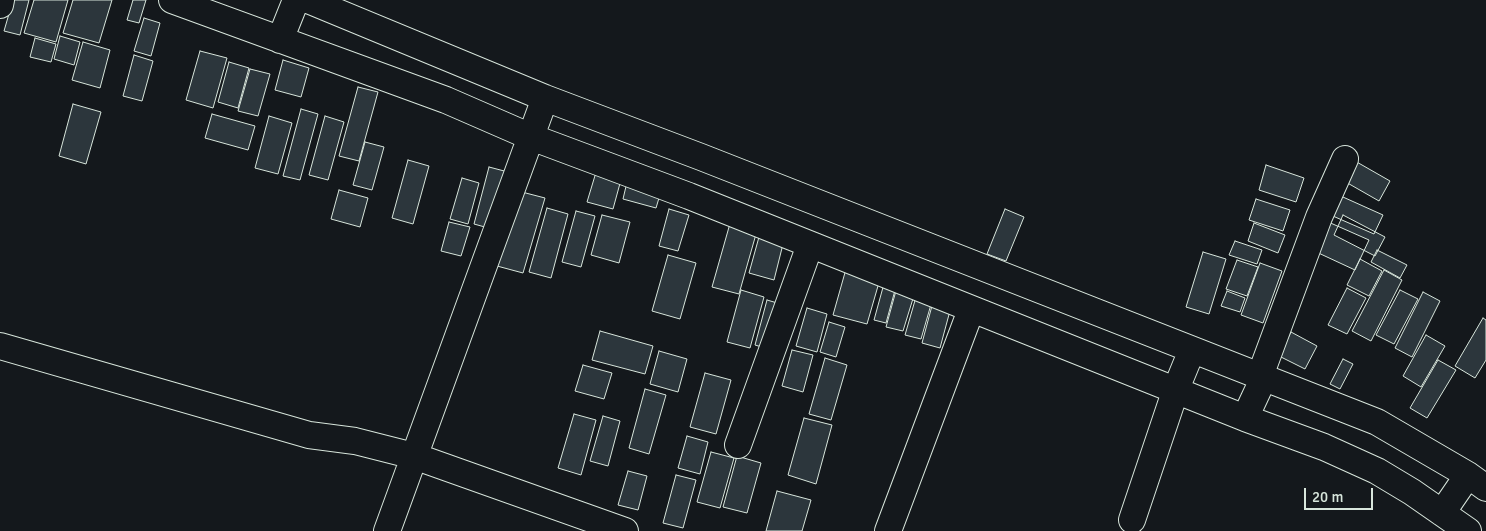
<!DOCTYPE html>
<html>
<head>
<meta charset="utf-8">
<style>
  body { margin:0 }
  #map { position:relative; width:1486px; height:531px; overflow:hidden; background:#14181c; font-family:Signika,sans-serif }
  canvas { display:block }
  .scale { position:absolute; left:1304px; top:488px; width:69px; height:22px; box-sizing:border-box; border:2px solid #d8e6dc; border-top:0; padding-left:6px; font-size:15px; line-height:18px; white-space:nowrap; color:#d8e6dc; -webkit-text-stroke:4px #14181c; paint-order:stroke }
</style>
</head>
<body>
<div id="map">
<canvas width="1486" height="531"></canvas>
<div class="scale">20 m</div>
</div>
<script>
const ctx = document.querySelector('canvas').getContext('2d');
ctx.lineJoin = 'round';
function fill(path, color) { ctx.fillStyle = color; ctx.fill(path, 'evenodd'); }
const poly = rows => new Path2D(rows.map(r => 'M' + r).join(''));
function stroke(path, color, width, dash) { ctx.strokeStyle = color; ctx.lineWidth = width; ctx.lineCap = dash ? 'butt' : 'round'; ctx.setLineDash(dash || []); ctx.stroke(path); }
const building = poly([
  [13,0,29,0,20,35,4,31,13,0],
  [34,0,68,0,56,42,24,33,34,0],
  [73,0,112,0,99,43,63,33,73,0],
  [133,0,146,0,139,23,127,20,133,0],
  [144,18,160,23,151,56,134,51,144,18],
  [60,36,80,42,74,65,54,59,60,36],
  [35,38,56,44,51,62,30,57,35,38],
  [83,42,110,50,100,88,72,80,83,42],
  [200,51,227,58,213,108,186,100,200,51],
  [134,55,153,61,142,101,123,96,134,55],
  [283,60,309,68,301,97,275,90,283,60],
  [229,62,249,68,238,108,218,102,229,62],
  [250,69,270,74,258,116,238,111,250,69],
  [358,87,378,92,359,161,339,156,358,87],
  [73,104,101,112,86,164,59,156,73,104],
  [301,109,318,114,300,180,283,176,301,109],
  [212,114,255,126,248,150,205,138,212,114],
  [269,116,292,123,278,174,255,168,269,116],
  [325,116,344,122,328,180,309,175,325,116],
  [365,142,384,147,372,190,353,185,365,142],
  [408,160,429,166,413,224,392,218,408,160],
  [1355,161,1390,181,1379,201,1344,181,1355,161],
  [1266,165,1304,178,1296,202,1259,190,1266,165],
  [489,167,508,172,492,229,474,224,489,167],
  [597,169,622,176,613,209,587,202,597,169],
  [462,178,479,183,468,224,450,219,462,178],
  [628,178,662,188,656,208,623,199,628,178],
  [339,190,368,198,360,227,331,219,339,190],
  [518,191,545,198,523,273,497,266,518,191],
  [1334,193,1383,215,1374,234,1326,213,1334,193],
  [1256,199,1290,210,1283,231,1249,220,1256,199],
  [547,208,568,214,551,278,529,272,547,208],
  [669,209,689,215,678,251,659,246,669,209],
  [1005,209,1024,217,1006,261,987,254,1005,209],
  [576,211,595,216,581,267,562,262,576,211],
  [602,215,630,222,619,263,591,255,602,215],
  [1343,215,1385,237,1375,256,1334,235,1343,215],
  [731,220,758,227,739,294,712,287,731,220],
  [1326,221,1369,240,1355,270,1312,250,1326,221],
  [449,222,470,227,461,256,441,251,449,222],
  [1254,223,1285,235,1278,253,1248,241,1254,223],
  [759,237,783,244,774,280,749,273,759,237],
  [1235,241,1262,250,1257,264,1229,255,1235,241],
  [1377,250,1407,265,1400,278,1371,262,1377,250],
  [1203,252,1226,259,1209,314,1186,307,1203,252],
  [668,255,696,263,680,319,652,311,668,255],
  [1360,259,1382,271,1369,296,1347,285,1360,259],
  [1237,260,1258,267,1247,296,1226,289,1237,260],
  [1260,263,1282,271,1263,323,1241,315,1260,263],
  [846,269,880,279,867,324,833,315,846,269],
  [1384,270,1402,280,1371,341,1352,331,1384,270],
  [885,280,897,283,886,323,874,320,885,280],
  [897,287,915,292,903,331,886,327,897,287],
  [1347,288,1366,298,1347,334,1328,325,1347,288],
  [741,290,764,297,750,348,727,342,741,290],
  [1400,290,1418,299,1394,344,1376,335,1400,290],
  [1227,291,1245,298,1240,312,1221,306,1227,291],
  [1423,292,1440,301,1412,357,1395,348,1423,292],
  [916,297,932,301,921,339,905,335,916,297],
  [767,300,784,305,772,350,755,345,767,300],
  [933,302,951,307,940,348,922,343,933,302],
  [807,308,827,314,817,352,796,346,807,308],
  [1483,318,1486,320,1486,360,1475,378,1455,366,1483,318],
  [829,322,845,327,836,357,820,352,829,322],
  [600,331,653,346,645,374,592,360,600,331],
  [1291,332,1317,346,1305,369,1279,356,1291,332],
  [1426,335,1445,346,1421,387,1403,376,1426,335],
  [792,350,813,355,803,392,782,386,792,350],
  [659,351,687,359,678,392,650,384,659,351],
  [825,358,847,365,831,420,809,414,825,358],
  [1343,359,1353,364,1340,389,1330,384,1343,359],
  [1438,360,1456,370,1427,418,1410,408,1438,360],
  [583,365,612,373,604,399,575,391,583,365],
  [705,373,731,380,716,434,690,427,705,373],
  [645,389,666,395,649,454,629,448,645,389],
  [574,414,596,420,581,475,558,468,574,414],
  [603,416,620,421,608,466,590,461,603,416],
  [804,418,832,425,816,484,788,475,804,418],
  [687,436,708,442,700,474,678,468,687,436],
  [711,452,734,458,720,508,697,502,711,452],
  [737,456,761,463,747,513,723,507,737,456],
  [628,471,647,476,638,510,618,505,628,471],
  [676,475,696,480,683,528,663,523,676,475],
  [777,491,811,500,802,531,766,531,777,491]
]);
fill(building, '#2c363c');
stroke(building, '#d8e6dc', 1);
const minor = poly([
  [172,0,446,100,531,137,689,196,1245,418,1324,447,1377,471,1412,492,1468,531],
  [308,0,545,98,701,157,1377,422,1468,475,1486,488],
  [0,5,1,0],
  [280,40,296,0],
  [0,346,309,435,355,441,414,456,625,531],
  [1245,418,1259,388,1260,376,1319,217,1345,159],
  [738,445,810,245],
  [1442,513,1468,475],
  [1132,520,1176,389,1192,350],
  [387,531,545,98],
  [888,531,971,310]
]);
stroke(minor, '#d8e6dc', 28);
stroke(minor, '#14181c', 26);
</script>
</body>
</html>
